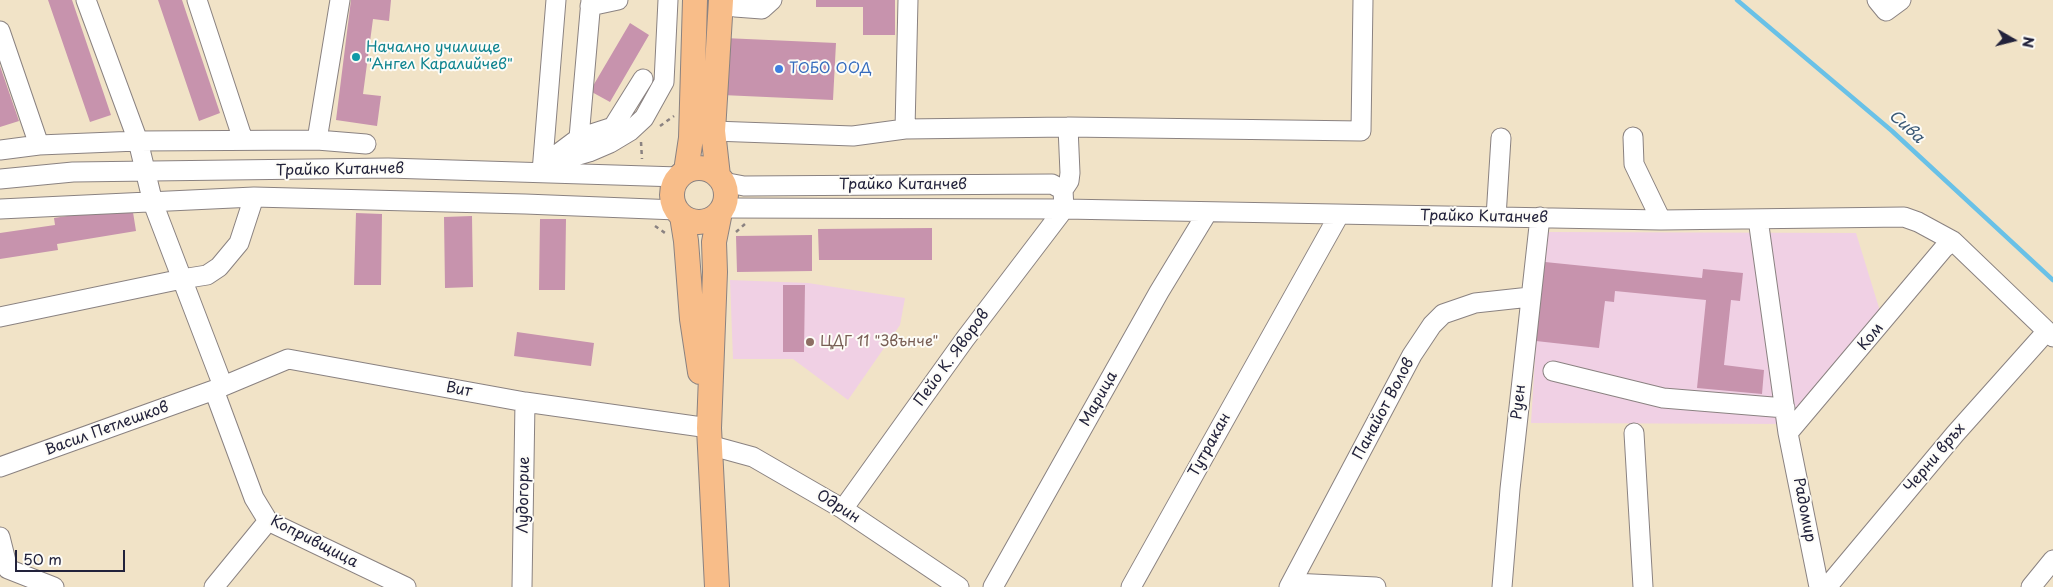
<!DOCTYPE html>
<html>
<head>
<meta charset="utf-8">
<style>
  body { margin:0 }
  #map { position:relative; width:2053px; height:587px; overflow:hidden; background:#f1e3c7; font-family:"Playpen Sans",sans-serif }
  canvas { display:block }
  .north { position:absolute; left:1988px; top:15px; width:50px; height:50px; -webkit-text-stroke:4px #fdfcf7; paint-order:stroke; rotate:98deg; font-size:14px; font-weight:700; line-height:20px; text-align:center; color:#22223b }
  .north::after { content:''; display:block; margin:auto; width:18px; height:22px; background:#22223b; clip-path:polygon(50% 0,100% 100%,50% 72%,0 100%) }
  .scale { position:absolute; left:15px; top:550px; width:110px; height:22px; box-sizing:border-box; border:2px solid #22223b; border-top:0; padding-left:6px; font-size:15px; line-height:18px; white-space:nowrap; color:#22223b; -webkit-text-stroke:4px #fdfcf7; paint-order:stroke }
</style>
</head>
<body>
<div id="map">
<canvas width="2053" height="587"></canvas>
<div class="north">N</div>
<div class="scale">50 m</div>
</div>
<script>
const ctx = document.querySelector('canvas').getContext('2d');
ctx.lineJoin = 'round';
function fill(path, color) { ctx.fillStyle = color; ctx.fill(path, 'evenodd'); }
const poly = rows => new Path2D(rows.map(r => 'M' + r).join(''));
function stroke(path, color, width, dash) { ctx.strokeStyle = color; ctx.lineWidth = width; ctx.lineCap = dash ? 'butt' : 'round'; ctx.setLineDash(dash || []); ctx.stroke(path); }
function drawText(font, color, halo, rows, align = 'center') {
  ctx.font = font + ' "Playpen Sans",sans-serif'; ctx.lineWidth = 4; ctx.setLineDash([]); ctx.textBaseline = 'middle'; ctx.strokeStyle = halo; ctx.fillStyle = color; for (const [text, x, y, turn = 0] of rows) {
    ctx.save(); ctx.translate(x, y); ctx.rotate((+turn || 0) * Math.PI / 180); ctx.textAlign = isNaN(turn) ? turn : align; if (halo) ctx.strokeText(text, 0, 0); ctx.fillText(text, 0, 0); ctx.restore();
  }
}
fill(poly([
  [1548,232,1856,233,1880,311,1786,424,1531,423,1536,341],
  [730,280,808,283,905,298,900,325,848,400,793,359,733,359]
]), '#f0d0e4');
stroke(poly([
  [1737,0,1892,131,2053,280]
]), '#69c1e7', 4.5);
fill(poly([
  [48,0,72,0,111,115,90,122],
  [158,0,182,0,220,113,199,121],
  [351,0,391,0,389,21,373,19,363,94,381,96,377,126,336,120],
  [816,0,895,0,895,35,863,35,863,7,816,7],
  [630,23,649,35,610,102,590,91],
  [724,38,836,43,833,100,722,95],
  [0,66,19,121,0,127],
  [132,206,136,231,57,244,58,250,0,259,0,233,55,225,54,218],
  [356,213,382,214,381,285,354,285],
  [472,216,473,287,445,288,444,217],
  [540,219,566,219,565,290,539,290],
  [932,228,932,260,819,260,818,229],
  [812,235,812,271,737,272,736,236],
  [1545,262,1702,278,1703,269,1743,273,1740,301,1731,300,1724,365,1764,370,1762,394,1697,388,1706,300,1615,291,1614,302,1605,301,1599,348,1536,341],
  [783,285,805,285,804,352,783,352],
  [517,332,594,343,591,366,514,356]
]), '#c793ad');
const minor = poly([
  [86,0,138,141,153,203,223,386],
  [197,0,243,140],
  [1877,0,1886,11,1901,0],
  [590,6,618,0],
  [735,7,762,9,772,0],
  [0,31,39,145],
  [905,129,908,0],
  [713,131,853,136,905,129,1068,127,1361,131,1363,0],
  [1633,137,1634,164,1661,220],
  [579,138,591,0],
  [317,140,340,0],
  [0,150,39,145,138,141,317,140,366,144],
  [551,159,579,138,613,127,643,79],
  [542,166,589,152,610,143,630,131,644,118,664,82,668,0],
  [542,172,556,0],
  [0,179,73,172,388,168,679,177],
  [723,182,744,186,1052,184,1063,190,1064,209],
  [1063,190,1069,181,1070,173,1068,127],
  [722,208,1064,209,1661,220,1904,217,1918,222,1953,241,2053,337],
  [0,209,254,197,525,204,677,210],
  [1496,217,1501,138],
  [1758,219,1788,433,1819,587],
  [0,317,182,279,207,275,219,267,239,243,254,197],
  [1553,371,1663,398,1785,408],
  [214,390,254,498,268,521,406,587],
  [1634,433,1643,587],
  [1788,433,1944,248,1953,241],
  [709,445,753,457,843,509,959,587],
  [0,467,214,390,288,359,525,402,709,428],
  [843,509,965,339,1064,209],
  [0,537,8,569,54,587],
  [1292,583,1376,587],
  [214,587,268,521],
  [522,587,525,402],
  [993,587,1159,292,1207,213],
  [1131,587,1339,215],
  [1289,587,1412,355,1432,325,1443,314,1475,303,1530,297],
  [1502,587,1510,489,1540,217],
  [1827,587,1955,434,2047,331],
  [2031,587,2053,560]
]);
const major = poly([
  '672 195a27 27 0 1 1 54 0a27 27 0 1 1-54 0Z',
  [686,171,691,138,695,0],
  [718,176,713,131,721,0],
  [682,216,686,241,692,319,700,372],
  [717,587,709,428,715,272,714,242,720,212]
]);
stroke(minor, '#8a8281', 21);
stroke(major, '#8a8281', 26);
stroke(poly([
  [660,126,674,116],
  [641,142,642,159],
  [655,226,665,233],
  [736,232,745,224]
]), '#8a8281', 2.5, [4, 4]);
stroke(minor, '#fff', 19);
stroke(major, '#f8bd89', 24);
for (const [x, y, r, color] of [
  [356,57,5,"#0f9aa8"],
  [779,69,5,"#3f7fe0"],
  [810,342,5,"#8d6e63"]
]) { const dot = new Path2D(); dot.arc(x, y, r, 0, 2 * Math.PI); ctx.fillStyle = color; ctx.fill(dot); stroke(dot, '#fdfcf7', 2); }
drawText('15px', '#0d838f', '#fdfcf7', [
  ["Начално училище",366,48],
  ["\"Ангел Каралийчев\"",366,65]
], 'left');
drawText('15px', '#366cbe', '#fdfcf7', [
  ["ТОБО ООД",789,69]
], 'left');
drawText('15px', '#22223b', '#fdfcf7', [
  ["Трайко Китанчев",340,170,-1],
  ["Трайко Китанчев",903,185],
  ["Трайко Китанчев",1484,217,1],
  ["Ком",1871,337,-50],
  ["Пейо К. Яворов",952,358,-54],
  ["Вит",459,390,10],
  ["Марица",1099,399,-61],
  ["Руен",1519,402,-84],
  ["Панайот Волов",1384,409,-62],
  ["Васил Петлешков",107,429,-20],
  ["Тутракан",1210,445,-61],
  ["Черни връх",1935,458,-50],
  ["Лудогорие",524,495,-89],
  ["Одрин",838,507,32],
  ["Радомир",1804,510,79],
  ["Копривщица",314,542,27]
]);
drawText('15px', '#785e54', '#fdfcf7', [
  ["ЦДГ 11 \"Звънче\"",820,342]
], 'left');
drawText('italic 16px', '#3b5a77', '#fdfcf7', [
  ["Сива",1906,127,42]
]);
</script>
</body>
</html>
